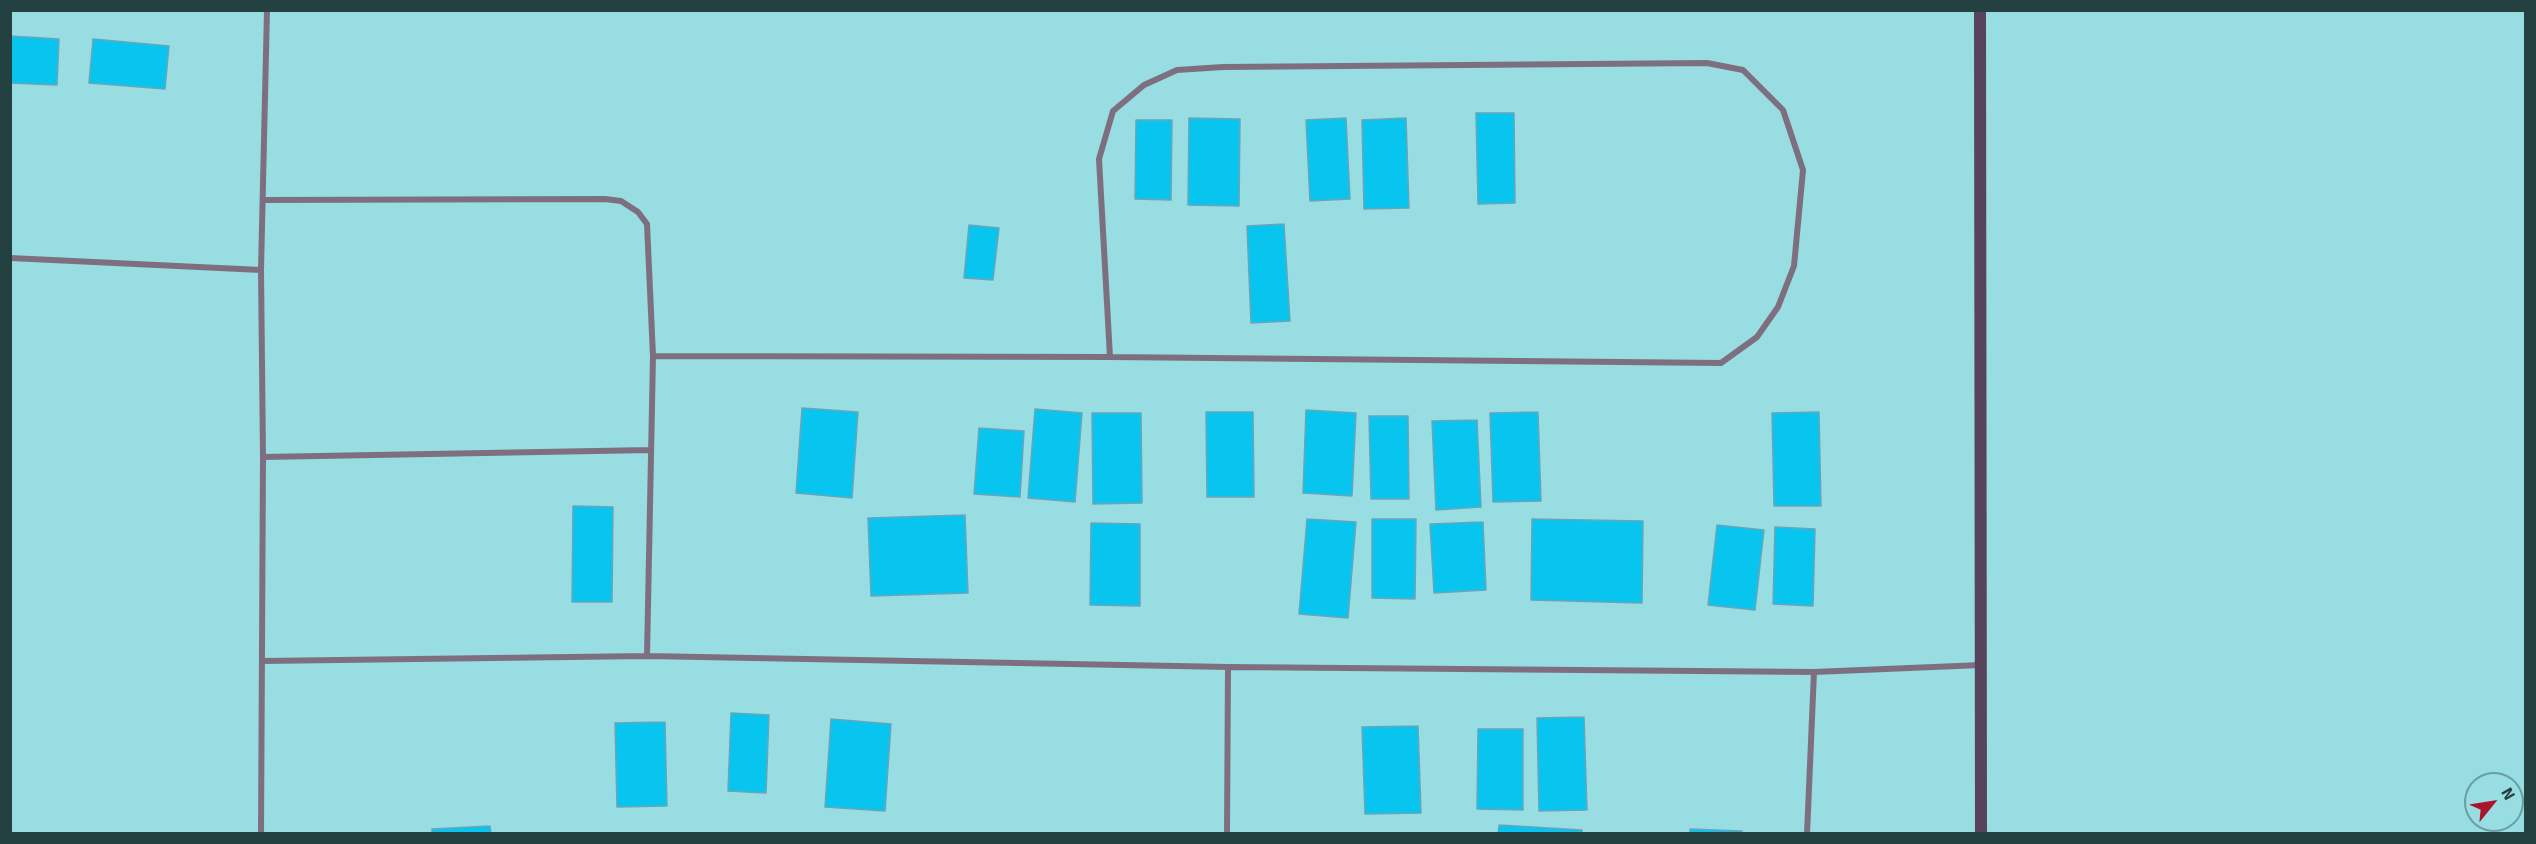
<!DOCTYPE html>
<html>
<head>
<meta charset="utf-8">
<style>
  body { margin:0 }
  #map { position:relative; width:2536px; height:844px; overflow:hidden; background:#98dde1; font-family:Signika,sans-serif }
  canvas { display:block }
  .frame { position:absolute; inset:0; border:12px solid #244142; pointer-events:none }
  .north { position:absolute; left:2464px; top:772px; width:60px; height:60px; box-sizing:border-box; background:#98dde1; border:2px solid #6a9fa1; border-radius:50%; rotate:60deg; font-size:16px; font-weight:700; line-height:24px; text-align:center; color:#244142 }
  .north::after { content:''; display:block; margin:auto; width:21px; height:27px; background:#aa142c; clip-path:polygon(50% 0,100% 100%,50% 72%,0 100%) }
</style>
</head>
<body>
<div id="map">
<canvas width="2536" height="844"></canvas>
<div class="frame"></div>
<div class="north">N</div>
</div>
<script>
const ctx = document.querySelector('canvas').getContext('2d');
ctx.lineJoin = 'round';
function fill(path, color) { ctx.fillStyle = color; ctx.fill(path, 'evenodd'); }
const poly = rows => new Path2D(rows.map(r => 'M' + r).join(''));
function stroke(path, color, width, dash) { ctx.strokeStyle = color; ctx.lineWidth = width; ctx.lineCap = dash ? 'butt' : 'round'; ctx.setLineDash(dash || []); ctx.stroke(path); }
const building = poly([
  [10,36,59,39,57,85,10,83,10,36],
  [93,39,169,46,165,89,89,83,93,39],
  [1476,113,1514,113,1515,203,1478,204,1476,113],
  [1189,118,1240,119,1239,206,1188,205,1189,118],
  [1346,118,1350,199,1310,201,1306,120,1346,118],
  [1406,118,1409,208,1364,209,1362,120,1406,118],
  [1136,120,1172,120,1171,200,1135,199,1136,120],
  [1284,224,1290,321,1251,323,1247,226,1284,224],
  [969,225,999,228,993,280,964,278,969,225],
  [802,408,858,412,852,498,796,493,802,408],
  [1035,409,1082,413,1075,502,1028,498,1035,409],
  [1306,410,1356,413,1352,496,1303,493,1306,410],
  [1206,412,1253,412,1254,497,1207,497,1206,412],
  [1538,412,1541,501,1493,502,1490,413,1538,412],
  [1819,412,1821,506,1774,506,1772,413,1819,412],
  [1092,413,1141,413,1142,503,1093,504,1092,413],
  [1369,416,1408,416,1409,499,1371,499,1369,416],
  [1477,420,1481,507,1436,510,1432,421,1477,420],
  [979,428,1024,431,1020,497,974,494,979,428],
  [573,506,613,507,612,602,572,602,573,506],
  [965,515,968,593,871,596,868,518,965,515],
  [1307,519,1356,522,1348,618,1299,614,1307,519],
  [1372,519,1416,519,1415,599,1372,598,1372,519],
  [1532,519,1643,521,1642,603,1531,600,1532,519],
  [1483,522,1486,590,1434,593,1430,524,1483,522],
  [1091,523,1140,524,1140,606,1090,605,1091,523],
  [1717,525,1764,530,1755,610,1708,605,1717,525],
  [1775,527,1815,529,1813,606,1773,604,1775,527],
  [731,713,769,715,766,793,728,791,731,713],
  [1584,717,1587,810,1539,811,1537,718,1584,717],
  [831,719,891,724,885,811,825,807,831,719],
  [665,722,667,806,617,807,615,723,665,722],
  [1418,726,1421,813,1365,814,1362,727,1418,726],
  [1478,729,1523,729,1523,810,1477,809,1478,729],
  [1499,825,1582,830,1582,834,1498,834,1499,825],
  [490,826,491,834,432,834,432,829,490,826],
  [1690,829,1742,831,1742,834,1690,834,1690,829]
]);
fill(building, '#08c5f0');
stroke(building, '#69a5ba', 1.5);
stroke(poly([
  [264,200,605,199,621,201,638,212,647,224,653,356,647,656],
  [10,258,261,270],
  [653,356,1110,357,1721,363,1757,337,1778,307,1794,266,1803,170,1783,110,1743,70,1707,63,1223,67,1177,70,1144,85,1113,111,1099,159,1110,357],
  [263,457,651,450],
  [262,661,647,656,1228,667,1814,672,1981,665],
  [261,834,263,457,261,270,267,10],
  [1227,834,1228,667],
  [1807,834,1814,672]
]), '#7e6f80', 6);
stroke(poly([
  [1980,10,1981,834]
]), '#57435b', 12);
</script>
</body>
</html>
